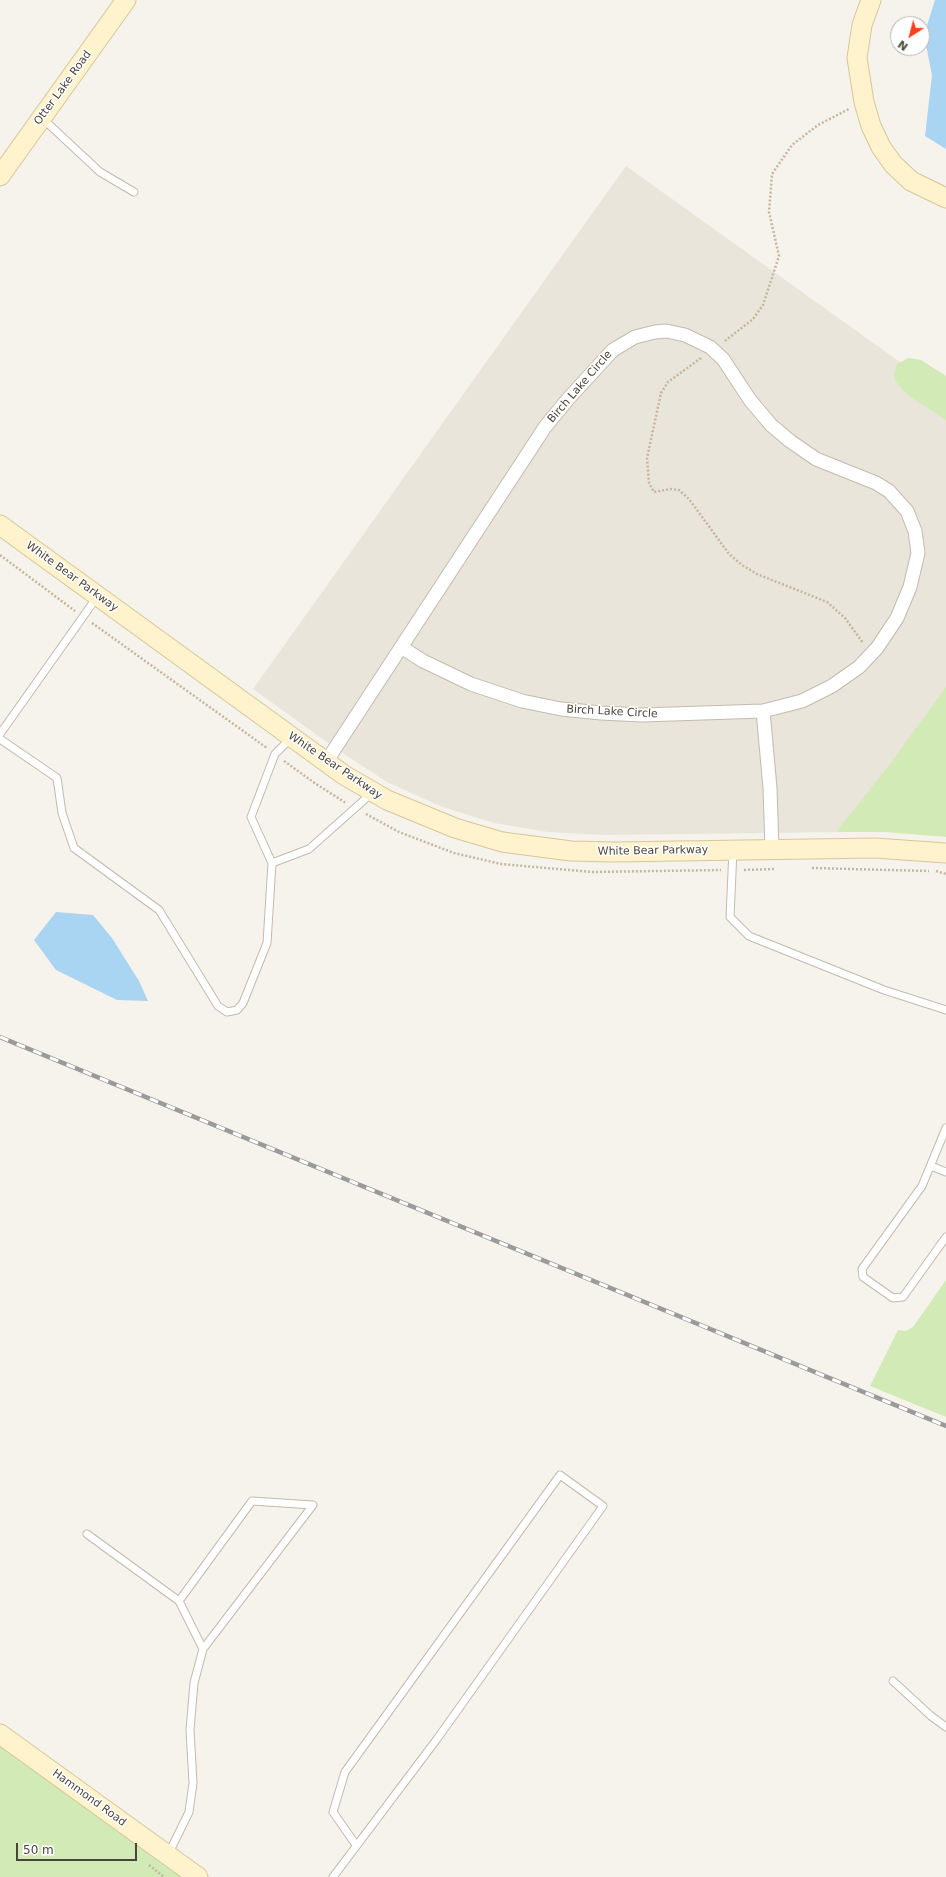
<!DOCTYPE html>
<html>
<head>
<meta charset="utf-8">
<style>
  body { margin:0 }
  #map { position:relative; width:946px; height:1877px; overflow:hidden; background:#f6f3ec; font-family:"DejaVu Sans",sans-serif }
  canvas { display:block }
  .north { position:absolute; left:890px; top:16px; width:40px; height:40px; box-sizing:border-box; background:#fff; border:1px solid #b7b4b0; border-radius:50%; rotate:216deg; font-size:11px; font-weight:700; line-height:16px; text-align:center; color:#4b4439 }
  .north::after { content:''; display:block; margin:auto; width:14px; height:18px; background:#fc3f1d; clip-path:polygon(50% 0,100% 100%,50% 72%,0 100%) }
  .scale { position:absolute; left:16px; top:1843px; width:121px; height:18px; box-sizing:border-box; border:2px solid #4b4439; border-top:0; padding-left:5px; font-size:12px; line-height:14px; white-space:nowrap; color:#4b4439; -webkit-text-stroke:3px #fff; paint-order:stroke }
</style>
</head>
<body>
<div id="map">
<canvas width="946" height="1877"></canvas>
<div class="north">N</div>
<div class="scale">50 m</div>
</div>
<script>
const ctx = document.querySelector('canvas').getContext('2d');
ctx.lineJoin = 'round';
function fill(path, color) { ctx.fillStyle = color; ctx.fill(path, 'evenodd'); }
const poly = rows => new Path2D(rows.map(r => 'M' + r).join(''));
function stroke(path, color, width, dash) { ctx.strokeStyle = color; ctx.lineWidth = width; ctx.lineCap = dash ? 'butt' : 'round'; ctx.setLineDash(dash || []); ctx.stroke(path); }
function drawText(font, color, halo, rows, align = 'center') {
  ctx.font = font + ' "DejaVu Sans",sans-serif'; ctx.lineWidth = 3; ctx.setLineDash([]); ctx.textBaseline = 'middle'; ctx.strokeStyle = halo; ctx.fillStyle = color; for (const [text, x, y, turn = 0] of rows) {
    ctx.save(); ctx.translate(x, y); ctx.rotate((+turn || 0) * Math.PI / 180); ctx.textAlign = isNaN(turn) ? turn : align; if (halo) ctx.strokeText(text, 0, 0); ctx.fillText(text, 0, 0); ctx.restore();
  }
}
fill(poly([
  [626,166,946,395,946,695,848,832,603,835,548,832,494,823,440,806,387,782,335,748,253,689]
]), '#eae5da');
fill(poly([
  [908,358,921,360,946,376,946,420,909,396,896,382,894,375,897,364],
  [946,687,946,837,885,832,836,832,890,764],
  [946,1280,946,1417,870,1386,898,1330,906,1331,913,1327],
  [0,1735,196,1877,0,1877]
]), '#d2eab5');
fill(poly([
  [935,0,946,0,946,149,925,136,932,75,924,35],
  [56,912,93,915,112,938,139,981,148,1001,117,1000,56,970,34,940]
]), '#a9d4f2');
const lane = poly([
  [42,118,100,172,134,192],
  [0,734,97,597],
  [0,739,57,778,62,813,74,848,159,910,218,1006,227,1012,237,1010,243,1003,267,943,272,863,309,849,372,793],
  [733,850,730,917,749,936,884,990,946,1010],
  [272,863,251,817,275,754,291,738],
  [946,1128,922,1186,862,1269,863,1277,893,1298,903,1297,946,1237],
  [931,1166,946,1172],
  [87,1534,179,1601,252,1501,313,1505,203,1649,194,1683,190,1730,193,1783,189,1812,168,1855],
  [179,1601,203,1649],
  [893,1681,931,1716,946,1727],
  [333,1877,437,1739,603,1506,560,1475,345,1772,333,1812,356,1845]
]);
const street = poly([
  [401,647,423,661,471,684,522,701,561,709,601,713,642,715,763,711,770,788,772,849],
  [326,762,545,427,568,399,613,350,635,337,655,332,666,331,685,335,710,347,723,359,750,400,771,425,790,441,816,459,876,483,889,491,907,511,915,531,918,553,910,587,897,618,877,648,859,667,832,686,802,701,763,711]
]);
const secondary = poly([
  [871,0,862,25,857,58,864,102,871,126,881,147,893,164,911,181,946,198],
  [0,176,126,0],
  [0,525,344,775,387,800,455,828,502,842,571,851,613,852,875,848,946,853],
  [0,1734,198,1877]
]);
stroke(lane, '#c2bbae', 9);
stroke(street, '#c2bbae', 15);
stroke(secondary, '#d6c79b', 21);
stroke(poly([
  [725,341,753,319,763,305,779,256,769,212,772,174,792,145,818,125,849,109],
  [701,358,668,382,661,393,647,458,649,483,654,492,671,489,679,490,689,499,729,554,742,565,757,574,827,602,845,618,863,643],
  [0,555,75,611],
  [92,623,267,748],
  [284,761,316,784,346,803],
  [366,814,399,832,454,853,501,864,592,872,721,870],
  [812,868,929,871],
  [744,870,775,869],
  [936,871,946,874],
  [149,1865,164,1877]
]), '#c4b79f', 2.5, [2, 2]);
stroke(lane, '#fff', 7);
stroke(street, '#fff', 13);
stroke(secondary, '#fff3cd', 19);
const rail = poly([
  [0,1037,946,1426]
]);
stroke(rail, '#9a9a9a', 4.5);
stroke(rail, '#fff', 3, [9]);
drawText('11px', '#4b4439', '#fff', [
  ["Otter Lake Road",63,88,-54],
  ["Birch Lake Circle",580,387,-49],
  ["White Bear Parkway",72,577,36],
  ["Birch Lake Circle",612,712,3],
  ["White Bear Parkway",335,766,34],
  ["White Bear Parkway",653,851,-1],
  ["Hammond Road",89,1798,36]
]);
</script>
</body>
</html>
